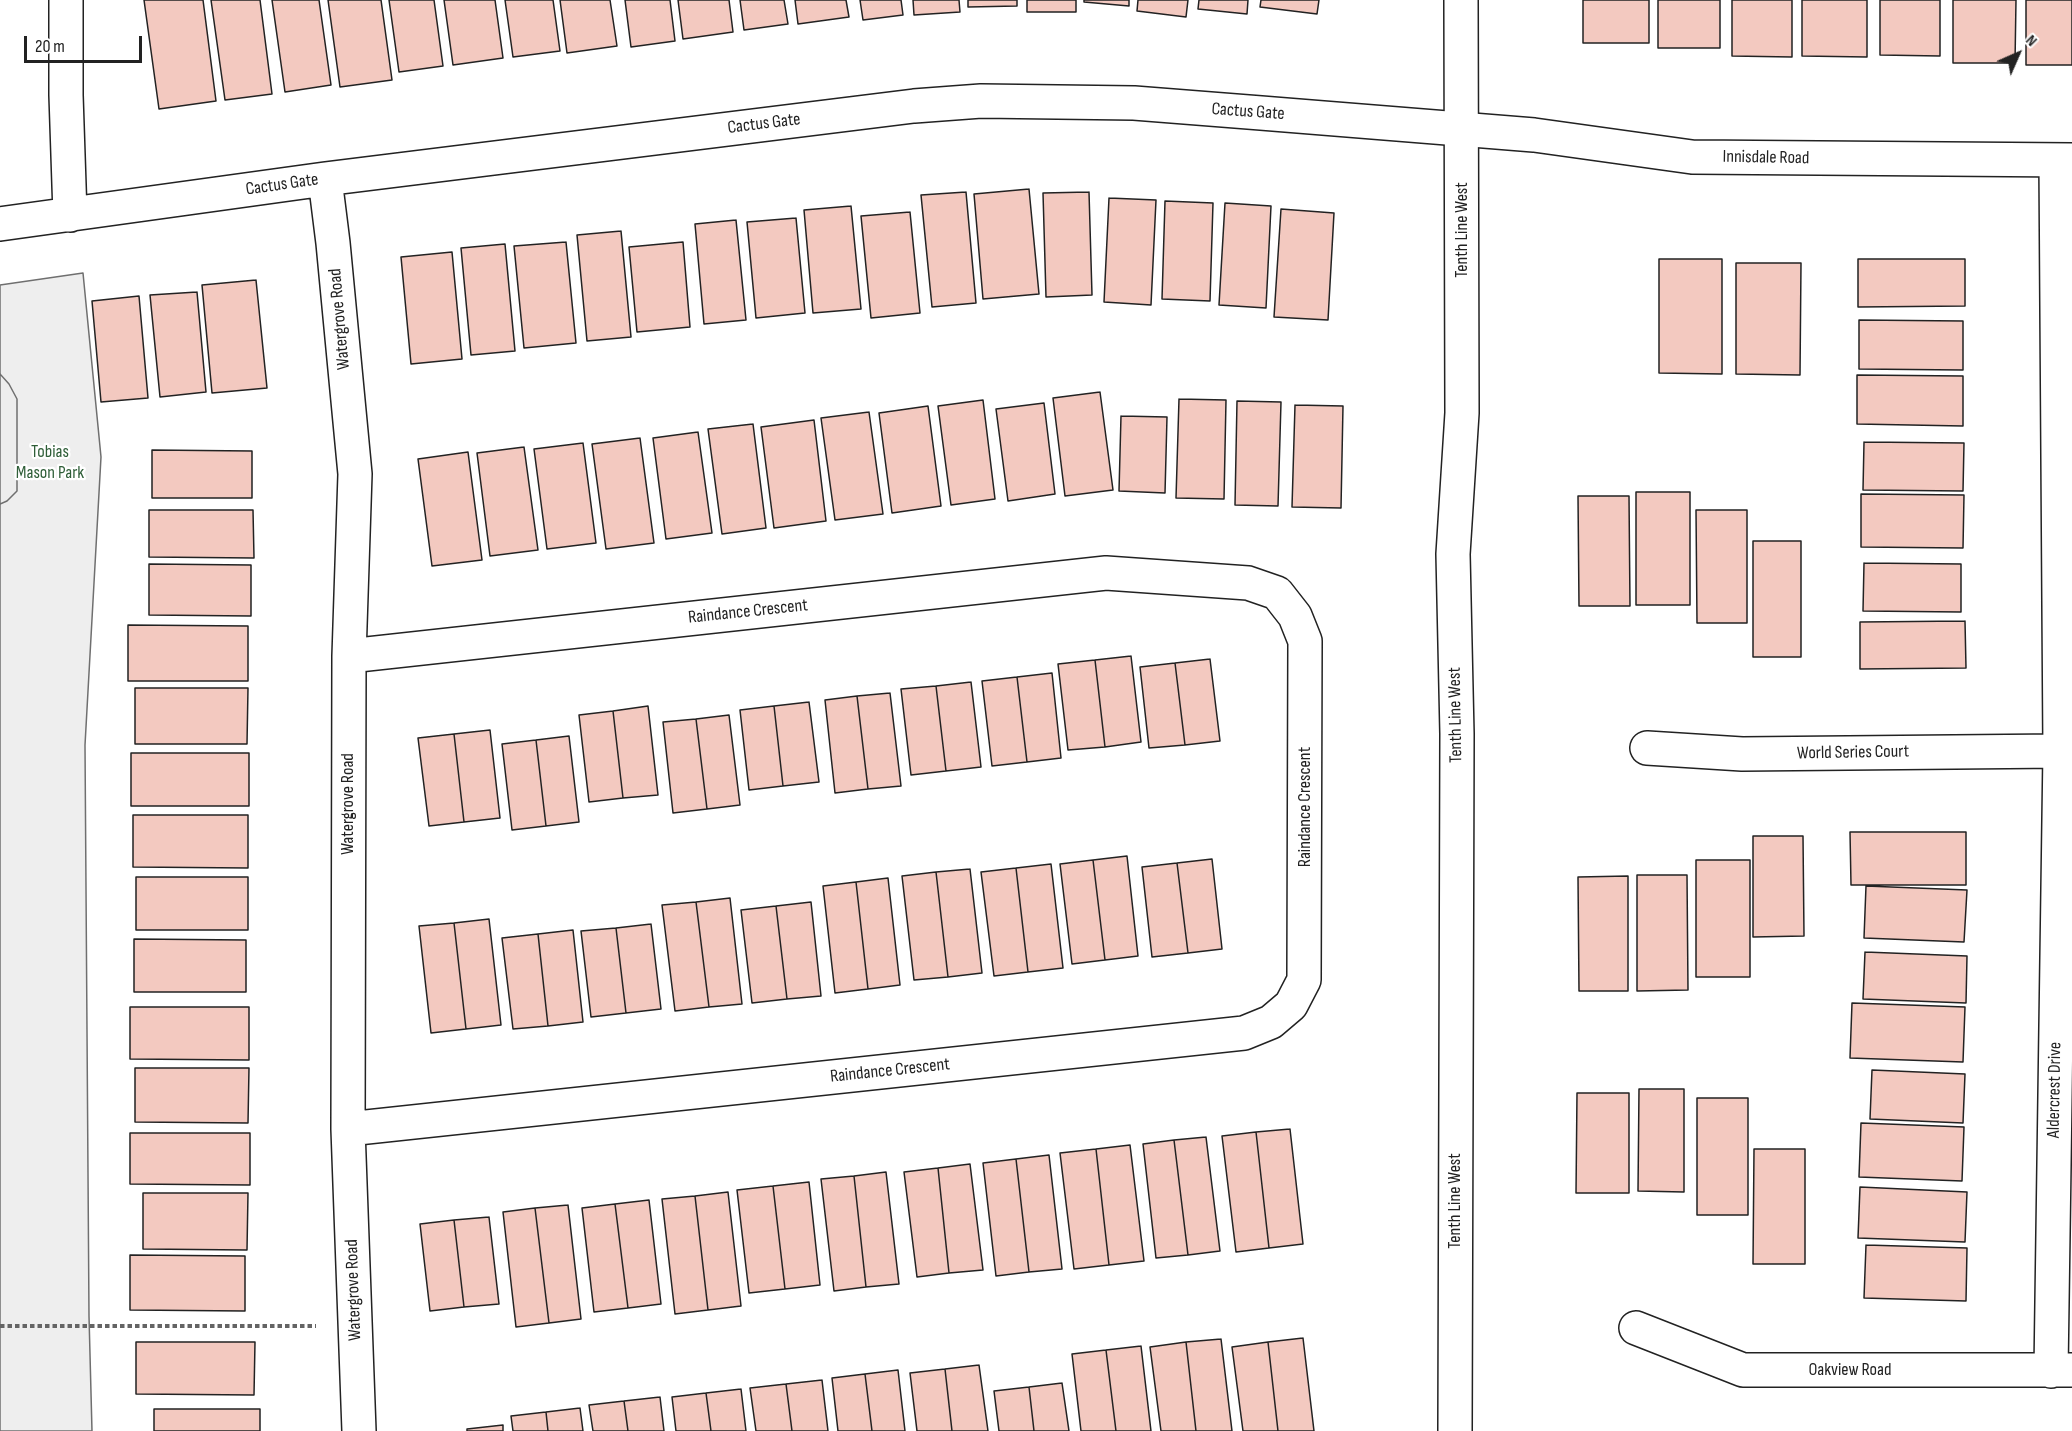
<!DOCTYPE html>
<html>
<head>
<meta charset="utf-8">
<style>
  body { margin:0 }
  #map { position:relative; width:2072px; height:1431px; overflow:hidden; background:#fff; font-family:"Sofia Sans Condensed",sans-serif }
  canvas { display:block }
  .north { position:absolute; left:1988px; top:24px; width:60px; height:60px; -webkit-text-stroke:4px #fff; paint-order:stroke; rotate:45deg; font-size:16px; font-weight:700; line-height:24px; text-align:center; color:#222 }
  .north::after { content:''; display:block; margin:auto; width:21px; height:27px; background:#222; clip-path:polygon(50% 0,100% 100%,50% 72%,0 100%) }
  .scale { position:absolute; left:24px; top:36px; width:118px; height:27px; box-sizing:border-box; border:3px solid #222; border-top:0; padding-left:8px; font-size:18px; line-height:21px; white-space:nowrap; color:#222; -webkit-text-stroke:4px #fff; paint-order:stroke }
</style>
</head>
<body>
<div id="map">
<canvas width="2072" height="1431"></canvas>
<div class="north">N</div>
<div class="scale">20 m</div>
</div>
<script>
const ctx = document.querySelector('canvas').getContext('2d');
ctx.lineJoin = 'round';
function fill(path, color) { ctx.fillStyle = color; ctx.fill(path, 'evenodd'); }
const poly = rows => new Path2D(rows.map(r => 'M' + r).join(''));
function stroke(path, color, width, dash) { ctx.strokeStyle = color; ctx.lineWidth = width; ctx.lineCap = dash ? 'butt' : 'round'; ctx.setLineDash(dash || []); ctx.stroke(path); }
function drawText(font, color, halo, rows, align = 'center') {
  ctx.font = font + ' "Sofia Sans Condensed",sans-serif'; ctx.lineWidth = 4.5; ctx.setLineDash([]); ctx.textBaseline = 'middle'; ctx.strokeStyle = halo; ctx.fillStyle = color; for (const [text, x, y, turn = 0] of rows) {
    ctx.save(); ctx.translate(x, y); ctx.rotate((+turn || 0) * Math.PI / 180); ctx.textAlign = isNaN(turn) ? turn : align; if (halo) ctx.strokeText(text, 0, 0); ctx.fillText(text, 0, 0); ctx.restore();
  }
}
const green = poly([
  [83,273,101,457,85,745,89,1316,92,1431,0,1431,0,285,83,273]
]);
fill(green, '#eee');
stroke(green, '#6f6f6f', 1.5);
const parking = poly([
  [0,374,9,384,17,399,17,491,7,501,0,504,0,374]
]);
fill(parking, '#ededed');
stroke(parking, '#6f6f6f', 1.5);
const building = poly([
  [144,0,203,0,216,101,159,109,144,0],
  [211,0,260,0,272,94,225,100,211,0],
  [272,0,319,0,331,85,285,92,272,0],
  [328,0,381,0,392,80,340,87,328,0],
  [389,0,434,0,443,66,399,72,389,0],
  [444,0,495,0,503,58,453,65,444,0],
  [505,0,553,0,560,51,513,57,505,0],
  [560,0,610,0,617,46,567,53,560,0],
  [625,0,670,0,675,41,631,47,625,0],
  [678,0,729,0,733,32,683,39,678,0],
  [740,0,784,0,788,24,744,30,740,0],
  [795,0,846,0,849,17,798,24,795,0],
  [860,0,901,0,903,15,863,20,860,0],
  [913,0,959,0,960,12,914,15,913,0],
  [968,0,1017,0,1017,6,968,7,968,0],
  [1027,0,1076,0,1076,12,1027,12,1027,0],
  [1084,0,1129,0,1129,6,1084,2,1084,0],
  [1138,0,1188,0,1186,17,1137,11,1138,0],
  [1199,0,1248,0,1247,14,1198,9,1199,0],
  [1261,0,1319,0,1317,14,1260,7,1261,0],
  [1583,0,1649,0,1649,43,1583,43,1583,0],
  [1658,0,1720,0,1720,48,1658,48,1658,0],
  [1732,0,1792,0,1792,57,1732,56,1732,0],
  [1802,0,1867,0,1867,57,1802,56,1802,0],
  [1880,0,1940,0,1940,56,1880,55,1880,0],
  [1953,0,2016,0,2015,63,1953,63,1953,0],
  [2026,0,2072,0,2072,65,2026,65,2026,0],
  [1029,189,1039,294,983,299,974,194,1029,189],
  [966,192,976,303,932,307,921,195,966,192],
  [1089,192,1092,295,1046,297,1043,193,1089,192],
  [1109,198,1156,200,1151,305,1104,302,1109,198],
  [1165,201,1213,203,1210,301,1162,299,1165,201],
  [1225,203,1271,206,1266,308,1219,305,1225,203],
  [851,206,861,309,813,313,804,210,851,206],
  [1281,209,1334,213,1328,320,1274,317,1281,209],
  [910,212,920,313,871,318,861,216,910,212],
  [796,218,805,313,756,318,747,222,796,218],
  [736,220,746,320,704,324,695,224,736,220],
  [621,231,631,337,587,341,577,235,621,231],
  [566,242,576,343,524,348,514,246,566,242],
  [683,242,690,327,637,332,629,247,683,242],
  [505,244,515,351,471,355,461,248,505,244],
  [452,252,462,359,411,364,401,257,452,252],
  [1659,259,1722,259,1722,374,1659,373,1659,259],
  [1858,259,1965,259,1965,306,1858,307,1858,259],
  [1736,263,1801,263,1800,375,1736,374,1736,263],
  [256,280,267,388,212,393,202,285,256,280],
  [197,292,206,392,160,397,150,295,197,292],
  [139,296,148,398,101,402,92,301,139,296],
  [1859,320,1963,321,1963,370,1859,369,1859,320],
  [1857,375,1963,376,1963,426,1857,424,1857,375],
  [1100,392,1113,490,1065,496,1053,398,1100,392],
  [1179,399,1226,400,1224,499,1176,498,1179,399],
  [983,400,995,499,951,505,938,406,983,400],
  [1237,401,1281,402,1278,506,1235,505,1237,401],
  [1044,403,1055,494,1008,501,996,409,1044,403],
  [1295,405,1343,406,1341,508,1292,507,1295,405],
  [928,406,941,506,892,513,879,413,928,406],
  [869,412,883,514,835,520,821,418,869,412],
  [1121,416,1167,417,1165,493,1119,491,1121,416],
  [814,420,826,521,774,528,761,427,814,420],
  [753,424,766,528,722,534,708,429,753,424],
  [698,432,712,533,666,539,653,438,698,432],
  [640,438,654,543,606,549,592,444,640,438],
  [1864,442,1964,443,1963,491,1863,490,1864,442],
  [583,443,596,543,547,549,534,449,583,443],
  [524,447,538,550,490,556,477,453,524,447],
  [152,450,252,451,252,498,152,498,152,450],
  [468,452,482,560,432,566,418,459,468,452],
  [1636,492,1690,492,1690,605,1636,605,1636,492],
  [1861,494,1964,495,1963,548,1861,547,1861,494],
  [1578,496,1629,496,1630,606,1579,606,1578,496],
  [149,510,253,510,254,558,149,557,149,510],
  [1696,510,1747,510,1747,623,1697,623,1696,510],
  [1753,541,1801,541,1801,657,1753,657,1753,541],
  [1864,563,1961,564,1961,612,1863,611,1864,563],
  [149,564,251,565,251,616,149,615,149,564],
  [1965,621,1966,668,1860,669,1860,622,1965,621],
  [128,625,248,626,248,681,128,681,128,625],
  [1131,656,1141,742,1105,747,1095,660,1131,656],
  [1210,659,1220,741,1185,745,1175,663,1210,659],
  [1095,660,1105,747,1068,750,1058,664,1095,660],
  [1175,663,1185,745,1149,748,1140,667,1175,663],
  [1052,673,1061,758,1027,762,1017,677,1052,673],
  [1017,677,1027,762,992,766,982,681,1017,677],
  [971,682,981,767,946,771,936,686,971,682],
  [936,686,946,771,911,775,901,689,936,686],
  [135,688,248,688,247,744,135,744,135,688],
  [890,693,901,786,868,789,857,696,890,693],
  [857,696,868,789,835,793,825,700,857,696],
  [809,702,819,782,783,786,774,706,809,702],
  [648,706,658,795,623,798,613,711,648,706],
  [774,706,783,786,749,790,740,710,774,706],
  [613,711,623,798,589,802,579,715,613,711],
  [729,715,740,805,707,809,696,719,729,715],
  [696,719,707,809,673,813,663,722,696,719],
  [490,730,500,818,464,822,454,734,490,730],
  [454,734,464,822,429,826,418,738,454,734],
  [569,736,579,822,546,826,536,740,569,736],
  [536,740,546,826,512,830,502,744,536,740],
  [131,753,249,753,249,806,131,806,131,753],
  [133,815,248,815,248,868,133,867,133,815],
  [1850,832,1966,832,1966,885,1851,885,1850,832],
  [1753,836,1803,836,1804,936,1753,937,1753,836],
  [1127,856,1138,956,1105,960,1093,860,1127,856],
  [1212,859,1222,949,1188,953,1177,863,1212,859],
  [1093,860,1105,960,1072,964,1060,864,1093,860],
  [1696,860,1750,860,1750,977,1696,977,1696,860],
  [1177,863,1188,953,1152,957,1142,867,1177,863],
  [1051,864,1063,968,1028,972,1016,868,1051,864],
  [1016,868,1028,972,994,976,981,872,1016,868],
  [970,869,982,973,948,977,936,872,970,869],
  [936,872,948,977,914,980,902,876,936,872],
  [1637,875,1687,875,1688,990,1637,991,1637,875],
  [1628,876,1628,991,1579,991,1578,877,1628,876],
  [136,877,248,877,248,930,136,930,136,877],
  [888,878,900,985,868,989,856,882,888,878],
  [856,882,868,989,835,993,823,886,856,882],
  [1866,886,1967,890,1964,942,1864,938,1866,886],
  [730,898,742,1004,709,1007,696,902,730,898],
  [696,902,709,1007,675,1011,662,905,696,902],
  [811,902,821,996,787,999,776,906,811,902],
  [776,906,787,999,752,1003,741,910,776,906],
  [489,919,501,1025,466,1029,454,923,489,919],
  [454,923,466,1029,431,1033,419,926,454,923],
  [651,924,661,1009,626,1013,616,928,651,924],
  [616,928,626,1013,591,1017,581,931,616,928],
  [573,930,583,1022,548,1026,538,934,573,930],
  [538,934,548,1026,513,1029,502,938,538,934],
  [134,939,246,940,246,992,134,992,134,939],
  [1865,952,1967,956,1966,1003,1863,999,1865,952],
  [1852,1003,1965,1007,1963,1062,1850,1058,1852,1003],
  [130,1007,249,1007,249,1060,130,1059,130,1007],
  [135,1068,249,1068,248,1123,135,1122,135,1068],
  [1872,1070,1965,1074,1963,1123,1870,1119,1872,1070],
  [1639,1089,1684,1089,1684,1192,1638,1191,1639,1089],
  [1577,1093,1629,1093,1629,1193,1576,1193,1577,1093],
  [1697,1098,1748,1098,1748,1215,1697,1215,1697,1098],
  [1861,1123,1964,1127,1962,1181,1859,1177,1861,1123],
  [1290,1129,1303,1244,1269,1248,1256,1132,1290,1129],
  [1256,1132,1269,1248,1236,1252,1222,1136,1256,1132],
  [130,1133,250,1133,250,1185,130,1184,130,1133],
  [1206,1137,1220,1251,1188,1255,1174,1140,1206,1137],
  [1174,1140,1188,1255,1156,1258,1143,1144,1174,1140],
  [1130,1145,1144,1261,1109,1265,1096,1149,1130,1145],
  [1096,1149,1109,1265,1074,1269,1060,1153,1096,1149],
  [1754,1149,1805,1149,1805,1264,1753,1264,1754,1149],
  [1049,1155,1062,1269,1029,1272,1016,1159,1049,1155],
  [1016,1159,1029,1272,996,1276,983,1163,1016,1159],
  [970,1164,983,1270,949,1273,938,1168,970,1164],
  [938,1168,949,1273,917,1277,904,1172,938,1168],
  [886,1172,899,1284,866,1287,854,1176,886,1172],
  [854,1176,866,1287,834,1291,821,1179,854,1176],
  [809,1182,820,1285,785,1289,773,1186,809,1182],
  [773,1186,785,1289,749,1293,737,1190,773,1186],
  [1860,1187,1967,1192,1965,1242,1858,1238,1860,1187],
  [728,1192,741,1306,708,1310,695,1196,728,1192],
  [143,1193,248,1193,247,1250,143,1249,143,1193],
  [695,1196,708,1310,675,1314,662,1199,695,1196],
  [649,1200,661,1304,628,1308,615,1204,649,1200],
  [615,1204,628,1308,594,1312,582,1208,615,1204],
  [568,1205,581,1319,549,1323,535,1208,568,1205],
  [535,1208,549,1323,516,1327,503,1212,535,1208],
  [489,1217,499,1304,464,1307,454,1220,489,1217],
  [454,1220,464,1307,430,1311,420,1224,454,1220],
  [1866,1245,1967,1248,1966,1301,1864,1298,1866,1245],
  [130,1255,245,1256,245,1311,130,1310,130,1255],
  [1303,1338,1314,1431,1278,1431,1268,1342,1303,1338],
  [1221,1339,1232,1431,1196,1431,1186,1342,1221,1339],
  [136,1342,255,1342,254,1395,136,1394,136,1342],
  [1186,1342,1196,1431,1161,1431,1150,1347,1186,1342],
  [1268,1342,1278,1431,1243,1431,1232,1347,1268,1342],
  [1141,1346,1151,1431,1116,1431,1106,1350,1141,1346],
  [1106,1350,1116,1431,1081,1431,1072,1354,1106,1350],
  [979,1365,988,1431,952,1431,945,1369,979,1365],
  [945,1369,952,1431,917,1431,910,1373,945,1369],
  [898,1370,905,1431,872,1431,865,1374,898,1370],
  [865,1374,872,1431,838,1431,832,1378,865,1374],
  [822,1380,828,1431,792,1431,786,1384,822,1380],
  [1062,1383,1069,1431,1034,1431,1029,1387,1062,1383],
  [786,1384,792,1431,756,1431,750,1388,786,1384],
  [1029,1387,1034,1431,999,1431,994,1391,1029,1387],
  [741,1389,746,1431,711,1431,706,1393,741,1389],
  [706,1393,711,1431,676,1431,672,1397,706,1393],
  [660,1397,664,1431,628,1431,624,1401,660,1397],
  [624,1401,628,1431,593,1431,589,1405,624,1401],
  [580,1408,583,1431,548,1431,546,1412,580,1408],
  [154,1409,260,1409,260,1431,154,1431,154,1409],
  [546,1412,548,1431,513,1431,511,1416,546,1412],
  [503,1425,503,1431,467,1431,467,1429,503,1425]
]);
fill(building, '#f3c9c0');
stroke(building, '#222', 1.5);
const minor = poly([
  [66,0,66,95,70,215],
  [325,179,333,243,355,474,349,656,348,1129,359,1431],
  [0,224,325,179,914,106,981,101,1134,103,1261,113,1534,135,1692,157,2072,160],
  [1647,748,1742,754,2060,751],
  [348,1129,1244,1033,1271,1022,1291,1005,1304,980,1305,641,1295,616,1277,593,1248,583,1106,573,349,656],
  [1636,1328,1743,1370,2072,1370],
  [2051,1371,2060,751,2056,160]
]);
const tertiary = poly([
  [1455,1431,1457,734,1453,554,1462,413,1461,0]
]);
stroke(minor, '#222', 36);
stroke(tertiary, '#222', 36);
stroke(poly([
  [0,1326,316,1326]
]), '#646464', 4, [4.5, 3]);
stroke(minor, '#fff', 33);
stroke(tertiary, '#fff', 33);
drawText('18px', '#222', '#fff', [
  ["Cactus Gate",1248,112,4],
  ["Cactus Gate",764,124,-7],
  ["Innisdale Road",1766,158,1],
  ["Cactus Gate",282,185,-8],
  ["Tenth Line West",1462,230,-90],
  ["Watergrove Road",340,319,-95],
  ["Raindance Crescent",748,612,-6],
  ["Tenth Line West",1456,715,-91],
  ["World Series Court",1853,753,-1],
  ["Watergrove Road",348,804,-90],
  ["Raindance Crescent",1305,807,-90],
  ["Raindance Crescent",890,1071,-6],
  ["Aldercrest Drive",2055,1090,-89],
  ["Tenth Line West",1455,1201,-90],
  ["Watergrove Road",354,1290,-92],
  ["Oakview Road",1850,1370]
]);
drawText('18px', '#2f5e38', '#fff', [
  ["Tobias",50,452],
  ["Mason Park",50,473]
]);
</script>
</body>
</html>
